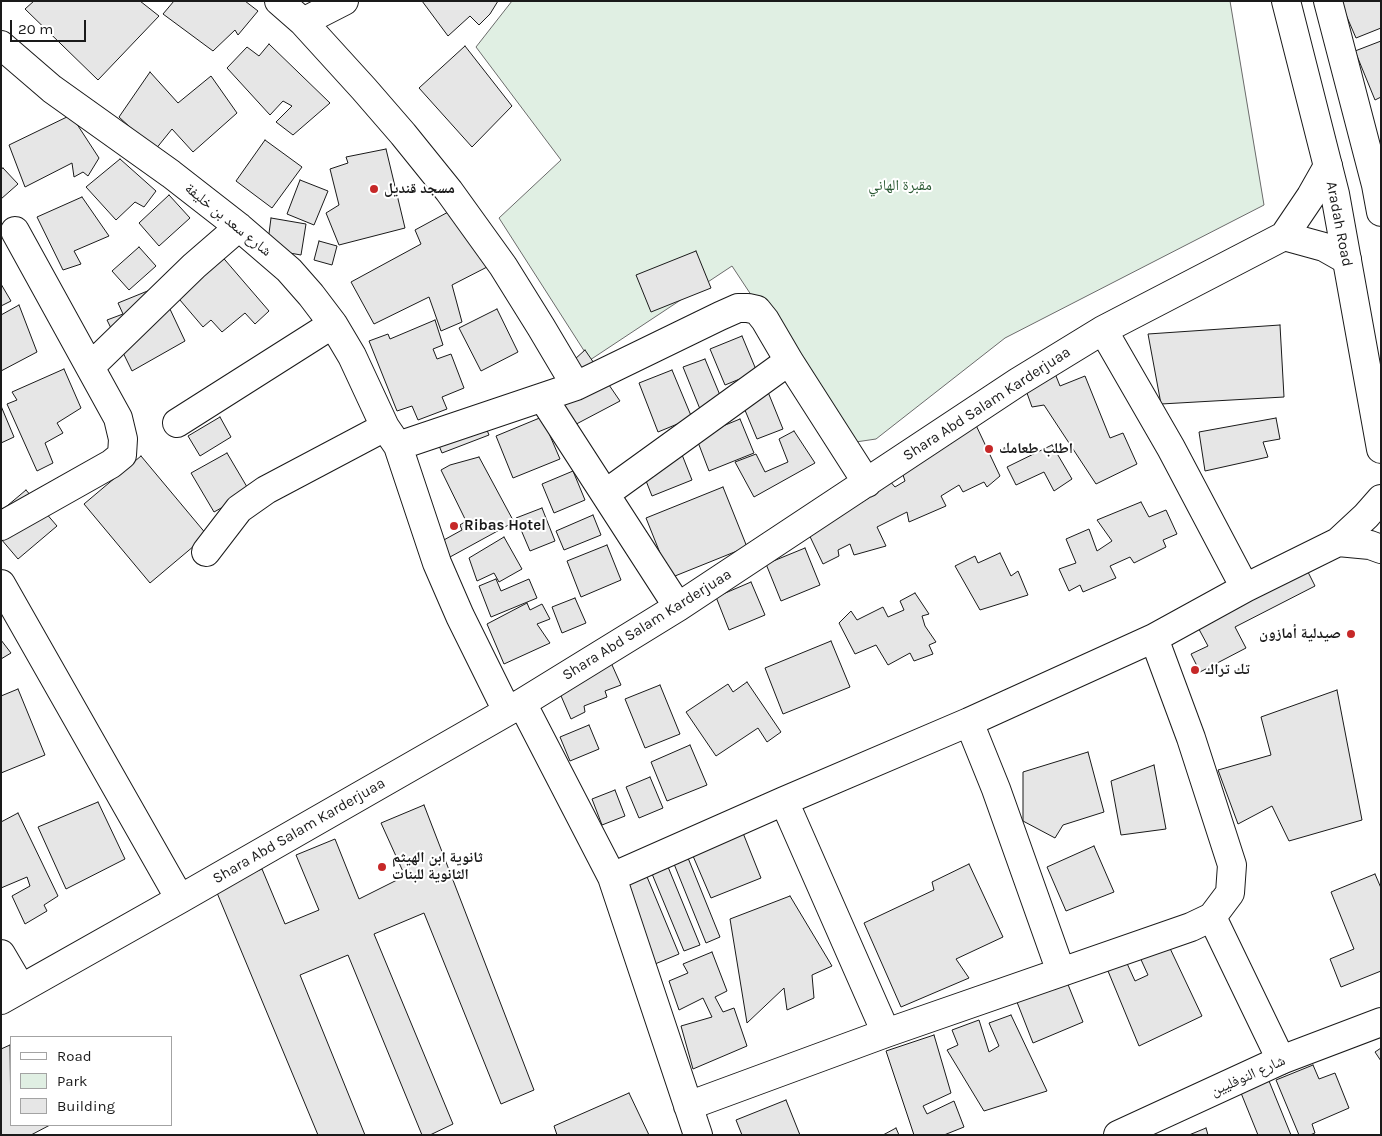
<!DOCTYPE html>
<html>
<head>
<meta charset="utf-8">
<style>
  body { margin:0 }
  #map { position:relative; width:1382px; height:1136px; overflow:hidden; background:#fff; font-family:Karla,sans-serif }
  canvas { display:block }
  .frame { position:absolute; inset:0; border:2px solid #1a1a1a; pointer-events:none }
  .legend { position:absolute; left:10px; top:1036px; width:162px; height:90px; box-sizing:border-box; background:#fff; border:1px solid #a3a3a3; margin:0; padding:6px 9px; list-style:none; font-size:15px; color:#1a1a1a }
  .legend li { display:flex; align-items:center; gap:10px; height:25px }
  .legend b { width:25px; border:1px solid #a3a3a3 }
  .scale { position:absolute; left:10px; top:20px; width:76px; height:22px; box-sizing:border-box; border:2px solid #1a1a1a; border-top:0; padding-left:6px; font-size:15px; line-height:18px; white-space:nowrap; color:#1a1a1a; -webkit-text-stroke:4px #fff; paint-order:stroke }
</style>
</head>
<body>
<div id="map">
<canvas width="1382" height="1136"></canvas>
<div class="frame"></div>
<ul class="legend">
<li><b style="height:6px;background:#fff"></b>Road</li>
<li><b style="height:14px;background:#e0efe3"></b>Park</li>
<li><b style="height:14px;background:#e6e6e6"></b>Building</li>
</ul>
<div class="scale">20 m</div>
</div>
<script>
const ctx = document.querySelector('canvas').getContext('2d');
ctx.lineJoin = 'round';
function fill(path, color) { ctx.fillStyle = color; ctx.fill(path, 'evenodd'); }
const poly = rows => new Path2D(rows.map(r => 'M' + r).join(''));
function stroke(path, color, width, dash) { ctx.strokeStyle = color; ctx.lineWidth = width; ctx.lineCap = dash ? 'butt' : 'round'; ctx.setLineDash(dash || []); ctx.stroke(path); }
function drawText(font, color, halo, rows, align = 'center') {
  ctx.font = font + ' Karla,"Noto Naskh Arabic",sans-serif'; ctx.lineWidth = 4; ctx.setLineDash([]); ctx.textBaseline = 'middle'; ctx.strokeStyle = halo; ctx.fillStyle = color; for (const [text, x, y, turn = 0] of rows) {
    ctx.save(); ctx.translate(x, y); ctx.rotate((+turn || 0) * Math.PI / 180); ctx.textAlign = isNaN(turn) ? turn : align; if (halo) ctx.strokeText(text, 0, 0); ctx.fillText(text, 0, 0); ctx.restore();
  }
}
const green = poly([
  [512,1,1230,1,1264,205,1005,338,876,439,849,443,732,266,590,360,499,218,561,160,476,47,512,1]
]);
fill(green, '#e0efe3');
stroke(green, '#6a6a6a', 1);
const building = poly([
  [34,1,140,1,159,16,98,80,25,9,34,1],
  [174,1,245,1,258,11,238,35,235,30,213,51,163,14,174,1],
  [422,1,498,1,490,14,479,25,470,16,448,36,422,1],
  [1340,1,1381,1,1381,28,1356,38,1340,1],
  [1381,41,1381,97,1375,100,1355,51,1381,41],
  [269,44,330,103,293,135,276,122,292,106,283,101,270,115,227,68,247,47,259,56,269,44],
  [465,46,512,106,472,147,419,88,465,46],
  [150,72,178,103,211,76,237,113,193,152,172,129,155,150,119,117,150,72],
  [71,115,99,158,88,176,83,172,74,177,72,163,25,187,9,145,71,115],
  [265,140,302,167,272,208,236,181,265,140],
  [386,149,405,228,339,245,326,213,339,205,330,169,348,163,346,157,386,149],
  [120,159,156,191,144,207,135,202,116,220,86,187,120,159],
  [3,168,18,184,1,199,1,169,3,168],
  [300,180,328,191,314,225,287,214,300,180],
  [169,195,190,218,159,246,139,223,169,195],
  [82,197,109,236,74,251,81,264,63,270,37,217,82,197],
  [450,211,489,266,452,285,462,322,441,331,429,297,374,324,351,282,421,244,415,230,450,211],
  [271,218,306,224,301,255,267,249,271,218],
  [319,241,337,246,332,265,314,260,319,241],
  [139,247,156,266,129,290,112,271,139,247],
  [696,251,711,288,651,312,636,275,696,251],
  [219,253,269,311,255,324,245,313,222,332,211,320,203,327,174,293,219,253],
  [1,284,11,301,1,306,1,284],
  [150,290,169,307,185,341,132,371,107,320,123,314,118,303,150,290],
  [19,305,37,352,1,371,1,315,19,305],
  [497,309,518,352,481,371,459,328,497,309],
  [435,320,443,345,433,349,437,359,451,354,464,388,442,397,447,409,418,420,412,406,397,411,369,341,388,334,390,339,435,320],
  [1280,325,1284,397,1161,404,1148,334,1280,325],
  [742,336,757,372,725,385,710,349,742,336],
  [585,350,620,401,565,430,532,398,585,350],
  [705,359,722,400,700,409,683,367,705,359],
  [1052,366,1060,386,1085,376,1110,438,1123,433,1137,464,1096,484,1044,405,1032,407,1023,382,1052,366],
  [64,369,81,408,57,423,63,433,45,443,53,463,37,471,7,404,17,400,12,392,64,369],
  [672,370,692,418,658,432,639,383,672,370],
  [768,392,783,429,757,439,742,403,768,392],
  [1,406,14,437,1,443,1,406],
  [480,413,489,435,442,453,433,431,480,413],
  [220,417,231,437,200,456,188,436,220,417],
  [542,417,560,459,513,478,496,436,542,417],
  [1276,418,1280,439,1263,442,1268,457,1205,471,1199,432,1276,418],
  [740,419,754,453,709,471,696,437,740,419],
  [974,421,1000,476,987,487,984,482,963,492,959,485,941,496,946,506,909,522,907,512,877,527,886,546,854,555,850,544,838,550,839,556,823,564,805,526,825,523,840,517,837,506,855,498,859,504,878,492,875,485,888,479,895,487,905,481,900,466,974,421],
  [794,431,815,463,754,497,735,462,756,454,765,472,788,462,779,439,794,431],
  [1052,445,1072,479,1054,491,1044,472,1016,485,1007,467,1052,445],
  [679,447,692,480,652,496,639,463,679,447],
  [227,453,250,492,214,512,191,473,227,453],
  [141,456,207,535,150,583,84,504,141,456],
  [479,457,514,522,450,557,442,541,462,530,460,525,466,521,441,470,450,465,479,457],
  [573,471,585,500,554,513,542,484,573,471],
  [723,487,747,547,670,578,646,518,723,487],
  [26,490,57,526,18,559,1,539,1,511,26,490],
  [1141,502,1149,517,1166,510,1177,534,1163,540,1166,547,1134,563,1130,557,1110,566,1116,578,1083,592,1080,585,1069,591,1059,569,1076,563,1066,539,1089,529,1097,551,1112,541,1097,520,1141,502],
  [542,508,555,541,530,551,516,518,542,508],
  [593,515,601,535,564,550,556,531,593,515],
  [504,537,522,569,499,582,494,573,477,581,469,558,504,537],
  [607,545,621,580,581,597,567,561,607,545],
  [805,548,820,585,781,601,766,564,805,548],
  [1000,553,1011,576,1018,571,1028,595,980,610,955,566,975,556,978,563,1000,553],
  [1304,564,1315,586,1235,627,1246,648,1200,672,1191,654,1208,646,1194,620,1304,564],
  [496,579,501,591,529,579,537,598,491,617,479,586,496,579],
  [751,582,765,615,729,630,716,597,751,582],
  [915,593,929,614,922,616,925,626,936,642,929,645,933,654,914,661,910,653,888,665,876,645,855,654,839,623,851,611,857,620,883,607,888,617,904,610,900,601,915,593],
  [575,598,586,623,562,633,552,607,575,598],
  [527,603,530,610,542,604,550,619,537,624,550,643,504,664,487,624,527,603],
  [1,640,11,653,1,659,1,640],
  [831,641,850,687,783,714,765,668,831,641],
  [604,647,621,685,605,691,607,697,584,706,585,712,571,719,552,675,604,647],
  [747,682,781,732,767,742,758,728,716,756,686,712,728,684,733,692,747,682],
  [660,685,680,734,645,748,625,699,660,685],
  [18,689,45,755,1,773,1,696,18,689],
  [1337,690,1362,820,1289,841,1272,806,1238,824,1218,770,1271,755,1261,717,1337,690],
  [589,725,599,749,570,761,560,737,589,725],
  [690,745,707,785,667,801,651,762,690,745],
  [1088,752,1104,812,1063,825,1055,838,1023,821,1023,772,1088,752],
  [1154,765,1166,829,1121,835,1111,781,1154,765],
  [650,777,663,808,639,818,626,787,650,777],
  [615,790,625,816,602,825,592,799,615,790],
  [98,802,125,859,66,889,38,827,98,802],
  [424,805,534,1090,501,1104,424,913,374,934,453,1124,430,1135,422,1135,348,955,300,975,365,1135,318,1135,215,888,262,869,285,924,319,910,296,855,335,839,359,899,405,876,381,823,424,805],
  [18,813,58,896,44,905,47,911,25,924,12,896,30,886,27,877,1,888,1,822,18,813],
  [741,828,761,878,711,898,690,849,741,828],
  [1094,846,1114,892,1066,911,1047,867,1094,846],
  [686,853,720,937,706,943,672,859,686,853],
  [666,862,700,945,684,951,650,869,666,862],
  [969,864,1003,937,956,959,969,978,901,1007,864,923,934,890,932,882,969,864],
  [645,872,679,954,655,964,621,881,645,872],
  [1375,874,1381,888,1381,971,1341,987,1330,959,1354,949,1331,892,1375,874],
  [790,896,832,966,812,975,814,998,787,1010,784,988,747,1023,730,919,790,896],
  [1167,942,1202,1016,1139,1046,1108,971,1125,959,1135,981,1148,975,1138,953,1167,942],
  [712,952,727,991,715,997,723,1012,734,1008,747,1046,693,1069,681,1026,712,1017,703,998,679,1010,669,981,688,973,683,964,712,952],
  [1065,977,1083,1022,1033,1043,1015,997,1065,977],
  [1011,1015,1047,1091,984,1111,947,1050,958,1045,952,1030,979,1020,989,1052,999,1046,989,1023,1011,1015],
  [934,1035,951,1093,923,1106,927,1114,954,1101,964,1127,944,1135,914,1135,886,1051,934,1035],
  [10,1045,11,1125,50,1125,31,1135,1,1135,1,1049,10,1045],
  [1381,1048,1381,1061,1375,1052,1381,1048],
  [1313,1065,1319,1079,1335,1073,1349,1108,1312,1124,1315,1133,1310,1135,1299,1135,1276,1080,1313,1065],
  [1269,1081,1291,1135,1258,1135,1241,1093,1269,1081],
  [629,1093,649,1135,557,1135,554,1126,629,1093],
  [786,1100,800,1135,742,1135,736,1120,786,1100],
  [896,1128,899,1135,883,1135,896,1128],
  [1206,1128,1208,1135,1189,1135,1206,1128]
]);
fill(building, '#e6e6e6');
stroke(building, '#1a1a1a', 1);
const minor = poly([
  [279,1,303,22,364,89,403,134,449,191,503,266,541,327,576,386],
  [303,22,344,1],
  [1,45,52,89,171,174,239,227,289,270,311,295,333,324,352,356,385,427,398,446,437,563,460,616,507,711],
  [1284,236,1324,247,1347,260],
  [1103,330,1171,448,1245,588,1338,542,1366,516,1381,499],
  [90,367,194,266,239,227],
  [543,398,678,607],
  [177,423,333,324],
  [398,446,576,386,720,316,738,308,748,308,757,310,765,320,789,361,867,483],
  [605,494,789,361],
  [1,526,111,464,122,455,123,439,118,418,15,231],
  [1338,542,1370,545,1381,549],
  [206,552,239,509,266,490,385,427],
  [1,584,180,899],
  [522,703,612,877,698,1135],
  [969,722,996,789,1061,972],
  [784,801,886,1033],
  [612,877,784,801,969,722,1154,638,1245,588],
  [1212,917,1281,1060],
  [1,954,21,988],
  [1,1000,180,899,522,703,678,607,1018,382,1103,330,1284,236,1311,196,1328,166],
  [688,1106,886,1033,1191,927,1212,917,1230,893,1232,865,1191,738,1154,638]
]);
const major = poly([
  [1286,1,1335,194,1381,449],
  [1328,1,1376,185,1381,212],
  [1118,1135,1281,1060,1381,1022]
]);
stroke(minor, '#1a1a1a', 30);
stroke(major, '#1a1a1a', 30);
stroke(minor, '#fff', 28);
stroke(major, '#fff', 28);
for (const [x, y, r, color] of [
  [374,189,5,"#c62828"],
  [989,449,5,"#c62828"],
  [454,526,5,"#c62828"],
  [1351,634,5,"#c62828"],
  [1195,670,5,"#c62828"],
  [382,867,5,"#c62828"]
]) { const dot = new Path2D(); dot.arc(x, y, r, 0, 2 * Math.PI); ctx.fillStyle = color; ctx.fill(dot); stroke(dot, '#fff', 2); }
drawText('15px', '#2b5a34', '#fff', [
  ["مقبرة الهاني",900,186]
]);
drawText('bold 15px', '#1a1a1a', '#fff', [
  ["مسجد قنديل",384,189],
  ["اطلب طعامك",999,449],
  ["Ribas Hotel",464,526],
  ["صيدلية أمازون",1341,634,"right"],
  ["تك تراك",1205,670],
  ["ثانوية ابن الهيثم",392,858],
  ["الثانوية للبنات",392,875]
], 'left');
drawText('15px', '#1a1a1a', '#fff', [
  ["شارع سعد بن خليفة",228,220,39],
  ["Aradah Road",1339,224,79],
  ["Shara Abd Salam Karderjuaa",987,404,-33],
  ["Shara Abd Salam Karderjuaa",647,625,-32],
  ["Shara Abd Salam Karderjuaa",299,831,-30],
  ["شارع النوفليين",1248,1076,-24]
]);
</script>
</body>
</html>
